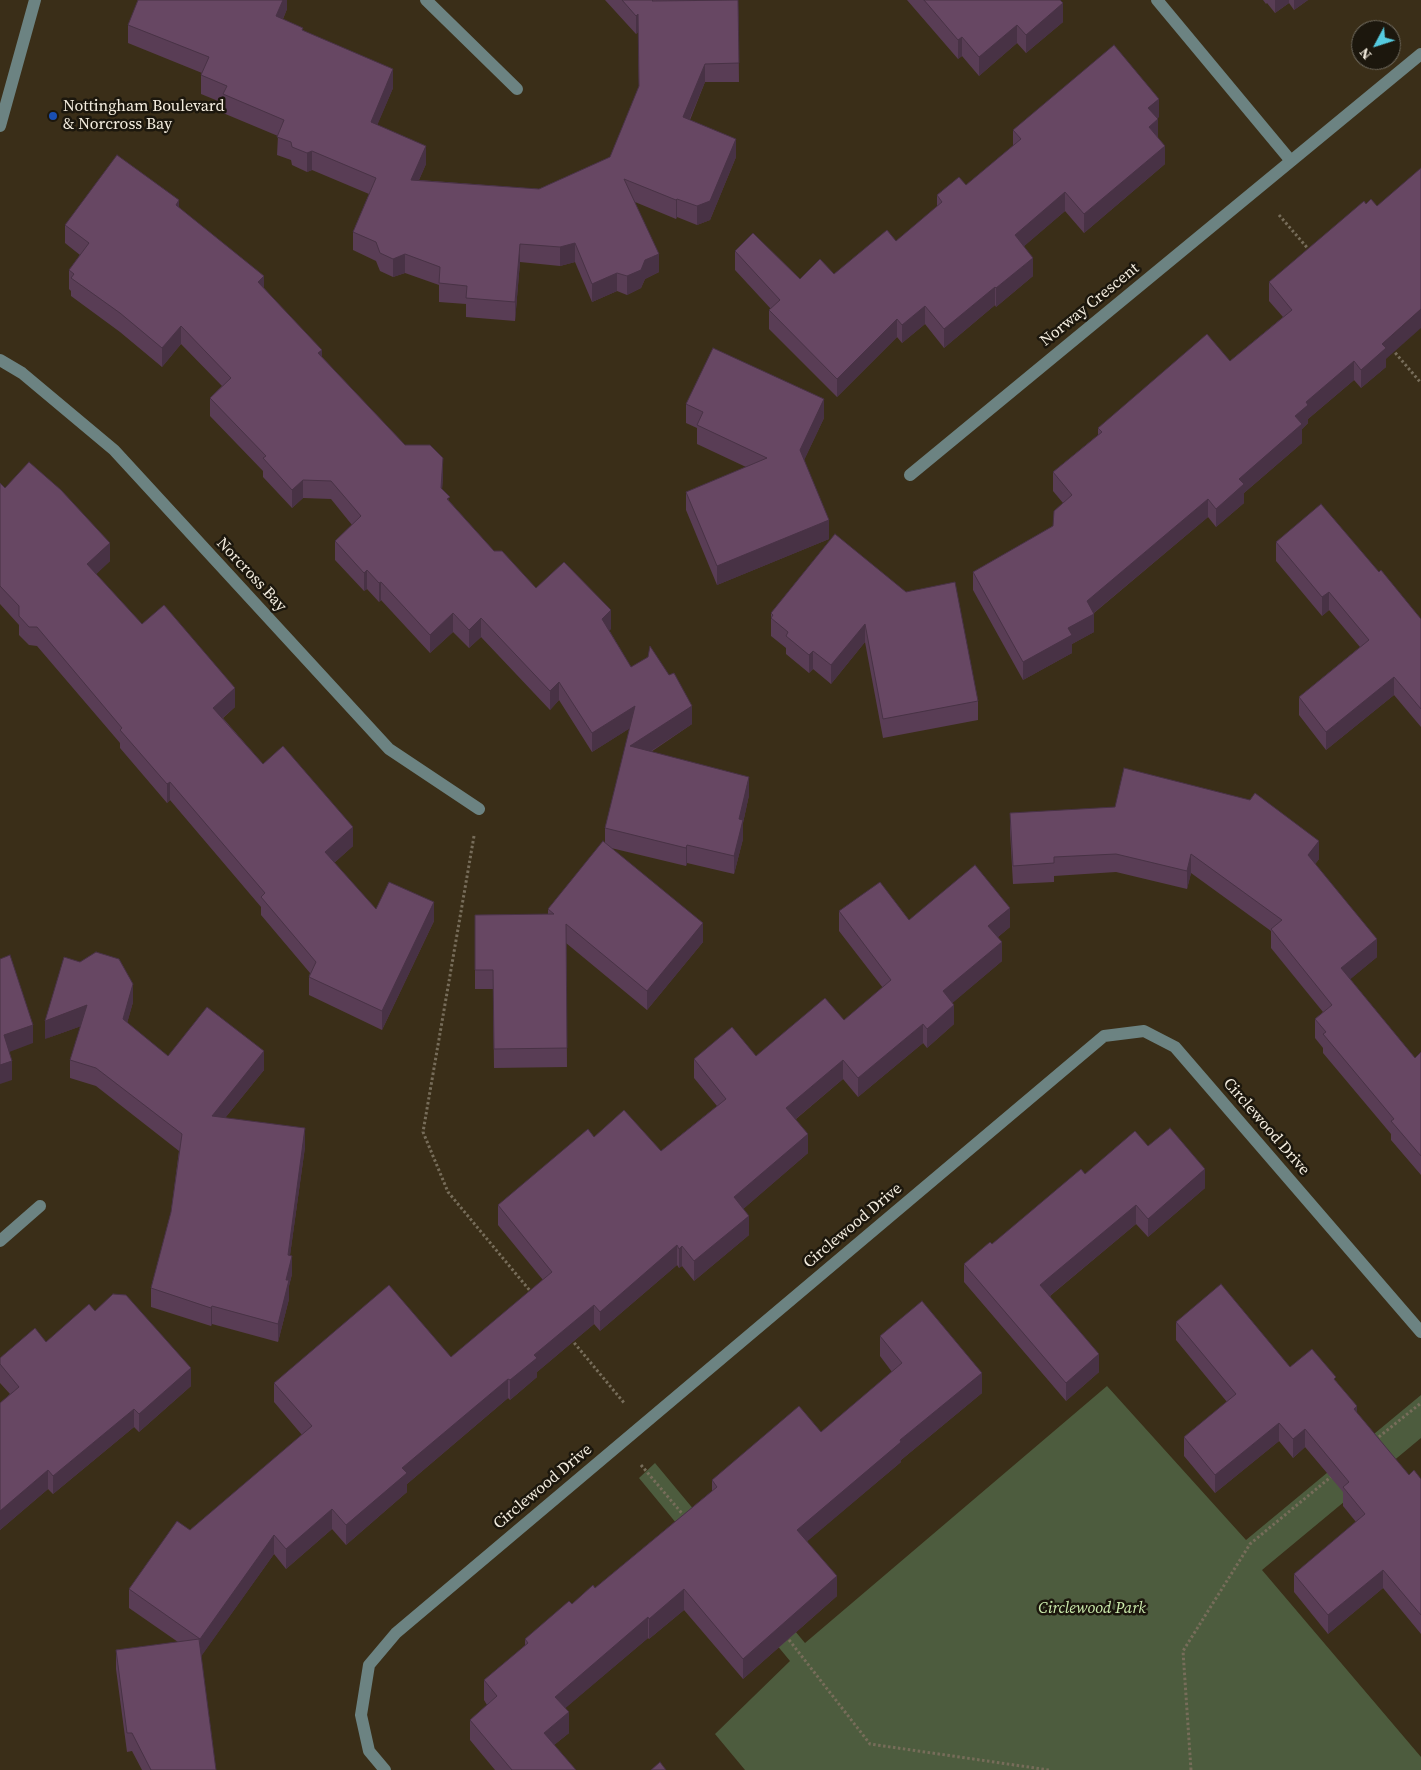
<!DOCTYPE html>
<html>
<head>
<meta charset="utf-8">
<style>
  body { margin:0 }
  #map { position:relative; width:1421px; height:1770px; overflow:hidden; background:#3a2e18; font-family:"Source Serif 4",serif }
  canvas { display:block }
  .north { position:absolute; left:1351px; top:20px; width:50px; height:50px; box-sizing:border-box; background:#1c170d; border:1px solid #726d61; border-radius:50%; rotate:230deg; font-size:14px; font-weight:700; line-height:20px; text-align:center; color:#f4eddf }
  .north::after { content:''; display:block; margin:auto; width:18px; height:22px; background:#55cadf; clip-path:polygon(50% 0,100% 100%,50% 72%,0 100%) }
</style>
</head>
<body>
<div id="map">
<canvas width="1421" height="1770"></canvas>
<div class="north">N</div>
</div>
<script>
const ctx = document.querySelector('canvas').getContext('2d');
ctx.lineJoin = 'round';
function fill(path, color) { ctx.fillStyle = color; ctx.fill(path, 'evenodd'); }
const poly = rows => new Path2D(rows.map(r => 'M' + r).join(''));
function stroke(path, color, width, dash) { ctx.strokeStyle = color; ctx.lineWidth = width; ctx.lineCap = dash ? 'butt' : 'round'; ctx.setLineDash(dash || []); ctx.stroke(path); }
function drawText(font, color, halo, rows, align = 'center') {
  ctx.font = font + ' "Source Serif 4",serif'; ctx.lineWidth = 5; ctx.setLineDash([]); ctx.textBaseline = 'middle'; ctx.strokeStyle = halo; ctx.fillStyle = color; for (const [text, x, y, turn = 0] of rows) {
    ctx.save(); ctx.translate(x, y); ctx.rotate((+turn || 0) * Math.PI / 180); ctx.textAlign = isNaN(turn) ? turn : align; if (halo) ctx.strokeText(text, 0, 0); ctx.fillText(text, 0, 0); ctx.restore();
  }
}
fill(poly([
  [1107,1386,1246,1540,1421,1395,1421,1438,1262,1570,1421,1757,1421,1770,745,1770,715,1734,790,1661,639,1478,655,1463,805,1643]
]), '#4d5c3e');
stroke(poly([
  [1279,215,1310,251],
  [1392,349,1421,383],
  [474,836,423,1132,448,1192,531,1292],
  [571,1339,625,1404],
  [1375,1440,1421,1403],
  [641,1465,685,1517],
  [786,1636,870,1744,1049,1770],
  [1191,1770,1183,1651,1250,1544,1332,1476]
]), '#776d5a', 3, [2.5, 2.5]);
stroke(poly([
  [426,0,517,89],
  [1157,0,1291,161],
  [0,126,35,0],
  [0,360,22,373,114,450,389,749,479,809],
  [910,475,1421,54],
  [0,1241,40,1206],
  [385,1770,369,1751,361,1715,369,1665,396,1633,1104,1036,1144,1031,1175,1047,1421,1332]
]), '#6c8382', 12);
fill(poly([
  [287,0,287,9,283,19,303,30,393,88,377,125,426,164,419,180,539,189,610,157,639,87,638,32,636,34,605,0,738,0,739,82,705,82,690,120,736,157,710,220,697,225,677,217,676,219,635,202,659,272,645,279,641,288,627,295,617,291,592,302,575,262,560,266,520,262,515,321,466,317,466,304,439,302,439,285,405,273,393,277,380,271,376,261,353,250,353,232,369,194,312,170,307,172,292,165,291,160,277,155,278,136,223,113,223,103,201,94,201,75,202,73,128,43,128,25],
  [907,0,1060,0,1063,22,1026,53,1017,43,979,76,962,56,958,59],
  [1263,0,1308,0,1294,10,1289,3,1275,13,1267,3,1266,4],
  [1159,117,1157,118,1158,138,1165,164,1084,233,1065,211,1024,246,1033,276,996,307,995,305,944,348,925,324,902,343,897,337,837,397,769,329,769,310,771,309,735,270,735,251,800,279,834,274,896,241,937,207,937,195,966,185,1013,146,1013,130],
  [179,208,264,288,322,357,405,445,443,476,442,489,450,502,494,551,536,588,611,629,609,630,631,667,692,724,651,752,749,795,743,823,743,839,734,874,687,863,686,866,611,848,703,942,647,1010,566,943,567,1067,494,1068,493,989,475,989,475,915,548,914,548,909,605,842,605,828,630,728,592,752,559,700,550,710,481,637,469,648,453,632,430,653,381,600,379,602,367,589,364,591,335,560,335,541,352,525,331,499,303,498,292,508,263,477,263,471,210,416,210,398,222,386,181,344,162,367,120,332,71,296,71,291,69,289,69,270,80,255,65,243,65,225],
  [1269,282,1386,359,1386,367,1361,388,1354,380,1308,419,1308,423,1302,429,1302,443,1244,493,1244,503,1216,527,1208,517,1094,613,1094,632,1072,644,1072,653,1023,680,973,590,973,572,1053,526,1063,503,1053,491,1053,472,1098,435,1098,428,1230,361,1283,317,1269,301],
  [686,404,824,418,804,460,829,539,717,585,686,510,686,492,746,467,697,444,697,428,686,423],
  [0,483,5,488,110,561,96,574,142,624,235,707,223,718,263,764,353,846,334,863,376,909,434,921,382,1030,309,995,309,977,310,973,261,915,261,907,170,800,167,803,120,748,120,743,37,646,29,645,19,635,19,625,0,604],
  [835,534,978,701,978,720,883,738,865,642,831,684,813,669,809,673,786,654,786,648,771,636,771,613],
  [1276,542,1379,572,1421,619,1421,727,1394,695,1326,750,1299,715,1299,697,1360,647,1329,610,1322,616,1276,561],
  [1010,813,1319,859,1315,864,1377,957,1350,979,1415,1058,1421,1052,1421,1175,1391,1140,1391,1134,1323,1053,1323,1048,1315,1038,1315,1019,1323,1012,1271,948,1271,931,1191,873,1187,889,1116,872,1054,876,1054,882,1013,884,1010,831],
  [839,911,909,920,1010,927,998,937,1002,961,952,1003,954,1024,927,1048,923,1043,858,1097,843,1079,796,1119,808,1153,743,1209,749,1235,694,1281,682,1266,679,1268,677,1265,600,1331,594,1324,537,1372,537,1377,510,1400,508,1398,407,1484,407,1492,346,1545,332,1529,286,1569,274,1554,201,1656,216,1770,142,1770,132,1751,127,1752,116,1669,116,1650,178,1642,129,1608,129,1589,190,1530,302,1435,274,1402,274,1383,451,1357,543,1280,498,1225,498,1205,594,1137,661,1151,717,1106,694,1078,694,1059,756,1056,844,1020,883,988,839,931],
  [133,1002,127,1023,168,1056,264,1070,225,1118,305,1147,290,1255,292,1274,289,1286,289,1299,278,1342,212,1324,211,1326,151,1307,151,1288,171,1212,179,1151,96,1086,70,1078,70,1060,81,1026,45,1039],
  [1085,1174,1205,1188,1148,1237,1136,1224,1050,1296,1099,1372,1066,1401,964,1282,964,1264,992,1244],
  [95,1311,191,1386,139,1432,134,1427,53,1494,48,1489,0,1530,0,1403,10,1394,0,1383,0,1358,46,1342],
  [1176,1322,1290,1367,1336,1381,1357,1414,1409,1475,1421,1479,1421,1634,1383,1588,1328,1634,1294,1592,1294,1574,1356,1522,1343,1506,1343,1492,1305,1447,1293,1458,1279,1441,1215,1493,1184,1456,1184,1437,1227,1402,1176,1340],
  [880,1336,982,1393,901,1460,901,1462,807,1541,837,1596,743,1679,684,1610,649,1639,648,1638,565,1708,569,1733,554,1745,576,1770,495,1770,470,1740,470,1720,487,1705,484,1700,484,1680,525,1646,525,1639,572,1604,595,1588,712,1491,712,1480,821,1432,892,1372,880,1356]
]), '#593d55');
fill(poly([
  [283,0,287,0,287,9,276,35,276,16],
  [1275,0,1289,0,1289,3,1275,13],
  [1294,0,1308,0,1294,10],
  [1063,3,1063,22,1026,53,1026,35],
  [638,14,638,32,636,34,636,16],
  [1017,25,1017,43,979,76,979,57],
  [962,37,962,56,958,59,958,40],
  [705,64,705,82,683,135,683,117],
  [393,69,393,88,371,140,371,122],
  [1159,99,1159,117,1148,126,1148,108],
  [1158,119,1158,137,1149,127],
  [736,139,736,157,710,220,697,225,697,206],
  [426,146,426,164,411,198,411,180],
  [1165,146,1165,164,1084,233,1084,214],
  [312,151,312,170,307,172,307,153],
  [1065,192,1065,211,1015,254,1015,235],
  [677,199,677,217,676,219,676,200],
  [179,200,179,219,176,205],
  [575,243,575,262,560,266,560,247],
  [520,244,520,262,515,321,515,302],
  [405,254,405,273,393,277,393,259],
  [659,254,659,272,645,279,641,288,627,295,627,276,645,260],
  [1033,258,1033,276,996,307,996,288],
  [617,273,617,291,592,302,592,284],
  [264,276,264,294,258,282],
  [995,287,995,305,944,348,944,329],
  [925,306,925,324,902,343,902,325],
  [1421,309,1421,328,1386,359,1386,367,1361,388,1361,370,1382,344],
  [897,319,897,337,837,397,837,379],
  [181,326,181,344,162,367,162,348],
  [322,350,322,368,318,353],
  [1354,361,1354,380,1308,419,1308,423,1302,429,1302,443,1244,493,1244,503,1216,527,1216,509,1239,479,1295,416,1306,402],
  [824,399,824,418,800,469,800,450],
  [443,458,443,476,441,506,441,488],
  [303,480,303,498,292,508,292,490],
  [1208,499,1208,517,1090,616,1094,614,1094,632,1072,644,1072,653,1023,680,1023,662,1068,628,1087,601],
  [829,520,829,539,717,585,717,566],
  [110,543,110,561,87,583,87,564],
  [367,570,367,589,364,591,364,573],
  [381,582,381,600,379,602,379,583],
  [1329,592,1329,610,1322,616,1322,597],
  [611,610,611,629,602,637,602,619],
  [453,613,453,632,430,653,430,635],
  [481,618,481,637,469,648,469,630],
  [865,624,865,642,831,684,831,665],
  [813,651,813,669,809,673,809,655],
  [1394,677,1394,695,1326,750,1326,732],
  [559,682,559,700,550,710,550,691],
  [235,688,235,707,213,726,213,708],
  [635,706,635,725,592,752,592,733],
  [692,706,692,724,630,765,630,746],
  [749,777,749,795,743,823,743,839,734,874,734,856,739,819],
  [170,782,170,800,167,803,167,784],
  [353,827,353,846,325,871,325,852],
  [1319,841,1319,859,1308,874,1308,855],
  [687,845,687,863,686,866,686,848],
  [1191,854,1191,873,1187,889,1187,871],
  [434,902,434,921,382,1030,382,1011],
  [1010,908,1010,927,988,945,988,926],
  [703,923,703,942,647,1010,647,991],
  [1377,939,1377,957,1341,987,1341,968],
  [1002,942,1002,961,943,1011,943,991],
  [133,984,133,1002,123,1038,123,1019],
  [87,1005,87,1024,45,1039,45,1021],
  [954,1005,954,1024,927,1048,927,1029],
  [923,1024,923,1043,858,1097,858,1078],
  [33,1025,33,1043,4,1054,4,1035],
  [264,1051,264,1070,212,1134,212,1116],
  [843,1060,843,1079,786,1127,786,1108],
  [12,1061,12,1080,0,1084,0,1065],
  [305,1128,305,1147,288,1270,292,1256,292,1274,289,1286,289,1299,278,1342,278,1324,286,1280,288,1255],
  [808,1134,808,1153,734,1217,734,1197],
  [1205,1169,1205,1188,1148,1237,1148,1219],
  [1136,1205,1136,1224,1040,1304,1040,1285],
  [749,1216,749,1235,694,1281,694,1261],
  [677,1245,677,1265,600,1331,600,1312],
  [682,1246,682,1266,679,1268,679,1249],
  [594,1305,594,1324,537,1372,537,1377,510,1400,510,1380,534,1355],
  [212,1306,212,1324,211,1326,211,1308],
  [1099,1354,1099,1372,1066,1401,1066,1383],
  [191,1368,191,1386,139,1432,139,1414],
  [982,1373,982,1393,901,1460,901,1462,797,1550,797,1530,900,1440],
  [508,1379,508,1398,407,1484,407,1492,346,1545,346,1525,402,1468],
  [1357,1406,1357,1425,1354,1409],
  [134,1409,134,1427,53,1494,53,1476],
  [1279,1423,1279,1441,1215,1493,1215,1475],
  [1305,1429,1305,1447,1293,1458,1293,1439],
  [48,1470,48,1489,0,1530,0,1511],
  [332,1509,332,1529,286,1569,286,1549],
  [274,1535,274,1554,200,1658,200,1639],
  [1383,1570,1383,1588,1328,1634,1328,1615],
  [837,1576,837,1596,743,1679,743,1659],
  [684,1589,684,1610,649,1639,649,1619],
  [648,1617,648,1638,555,1717,555,1697],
  [569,1712,569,1733,544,1753,544,1733]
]), '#483245');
const building = poly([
  [138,0,283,0,276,16,303,28,302,30,393,69,371,122,426,146,411,180,539,189,610,157,639,86,638,14,636,16,622,0,653,0,652,1,738,0,739,63,705,64,683,117,736,139,710,201,697,206,677,199,676,200,624,179,659,254,645,260,641,270,627,276,617,273,592,284,575,243,560,247,520,244,515,302,466,298,467,286,439,283,440,267,405,254,393,259,380,253,376,242,353,232,376,178,312,151,307,153,292,147,291,142,277,137,284,120,223,94,227,86,201,75,209,57,128,25,138,0],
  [924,0,1060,0,1063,3,1026,35,1017,25,979,57,962,37,958,40,924,0],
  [1114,45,1159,99,1148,108,1158,119,1149,127,1165,146,1084,214,1065,192,1015,235,1033,258,996,288,995,287,944,329,925,306,902,325,897,319,837,379,769,310,780,300,735,251,753,233,800,279,820,259,834,274,887,230,896,241,942,202,937,195,959,177,966,185,1021,139,1013,130,1114,45],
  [117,155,179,200,176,205,264,276,258,282,322,350,318,353,405,445,430,445,443,458,441,488,450,497,447,499,494,551,502,551,536,588,564,562,611,610,602,619,631,667,648,657,650,646,669,675,674,673,692,706,630,746,749,777,739,819,743,820,734,856,687,845,686,848,605,828,635,706,592,733,559,682,550,691,481,618,469,630,453,613,430,635,381,582,379,583,367,570,364,573,335,541,361,516,331,481,303,480,292,490,263,458,266,456,210,398,231,378,181,326,162,348,120,313,71,278,74,274,69,270,89,243,65,225,117,155],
  [1421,168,1421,309,1382,344,1386,348,1361,370,1354,361,1306,402,1308,405,1295,416,1302,424,1239,479,1244,484,1216,509,1208,499,1087,601,1094,614,1068,628,1072,635,1023,662,973,572,1053,526,1054,511,1072,495,1053,472,1102,432,1098,428,1207,334,1230,361,1292,310,1269,282,1364,201,1366,204,1371,199,1377,206,1421,168],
  [713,348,824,399,800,450,829,520,717,566,686,492,767,458,697,425,703,412,686,404,713,348],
  [29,462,61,490,110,543,87,564,142,624,164,605,235,688,213,708,263,764,283,746,353,827,325,852,376,909,389,882,434,902,382,1011,309,977,316,962,261,897,265,893,170,782,167,784,120,730,122,728,37,627,29,627,19,616,19,606,0,586,0,483,5,488,29,462],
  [1321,504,1379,572,1381,570,1421,619,1421,709,1394,677,1326,732,1299,697,1369,640,1329,592,1322,597,1276,542,1321,504],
  [835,534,906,592,955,582,978,701,883,719,865,624,831,665,813,651,809,655,786,636,788,632,771,618,773,615,771,613,835,534],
  [1124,768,1250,800,1255,793,1319,841,1308,855,1377,939,1341,968,1415,1058,1421,1052,1421,1156,1391,1121,1394,1119,1323,1034,1326,1032,1315,1019,1332,1005,1271,929,1282,920,1191,854,1187,871,1116,854,1054,857,1054,863,1013,866,1010,813,1115,807,1124,768],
  [603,841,703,923,647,991,566,924,567,1048,494,1049,493,970,475,970,475,915,554,914,548,909,603,841],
  [975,865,1010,908,988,926,1002,942,943,991,954,1005,927,1029,923,1024,858,1078,843,1060,786,1108,808,1134,734,1197,749,1216,694,1261,682,1246,679,1249,677,1245,600,1312,594,1305,534,1355,537,1358,510,1380,508,1379,402,1468,407,1473,346,1525,332,1509,286,1549,274,1535,200,1639,129,1589,177,1521,190,1530,312,1426,274,1383,389,1285,451,1357,552,1272,498,1205,588,1129,594,1137,624,1110,661,1151,726,1099,694,1059,732,1027,756,1056,825,998,844,1020,891,980,839,911,880,882,909,920,975,865],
  [96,952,119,959,133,984,123,1019,168,1056,207,1007,264,1051,212,1116,305,1128,288,1255,292,1256,286,1280,289,1280,278,1324,212,1306,211,1308,151,1288,171,1212,182,1134,96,1068,70,1060,87,1005,45,1021,64,957,80,962,96,952],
  [10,955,33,1025,4,1035,12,1061,0,1065,0,959,10,955],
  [1170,1128,1205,1169,1148,1219,1136,1205,1040,1285,1099,1354,1066,1383,964,1264,990,1242,992,1244,1081,1169,1085,1174,1135,1131,1148,1146,1170,1128],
  [1221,1284,1290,1367,1312,1349,1336,1377,1334,1379,1357,1406,1354,1409,1409,1475,1414,1470,1421,1479,1421,1615,1383,1570,1328,1615,1294,1574,1365,1514,1343,1487,1349,1482,1305,1429,1293,1439,1279,1423,1215,1475,1184,1437,1236,1394,1176,1322,1221,1284],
  [113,1294,126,1295,191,1368,139,1414,134,1409,53,1476,48,1470,0,1511,0,1403,19,1387,0,1364,0,1358,35,1328,46,1342,89,1304,95,1311,113,1294],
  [922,1301,982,1373,900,1440,901,1442,797,1530,837,1576,743,1659,684,1589,649,1619,648,1617,555,1697,569,1712,544,1733,576,1770,512,1770,470,1720,497,1696,484,1680,528,1643,525,1639,569,1601,572,1604,593,1585,595,1588,717,1487,712,1480,799,1406,821,1432,902,1363,880,1336,922,1301],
  [199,1639,216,1770,151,1770,132,1733,127,1733,116,1650,199,1639],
  [660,1762,666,1770,651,1770,660,1762]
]);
fill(building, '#674763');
stroke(building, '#483245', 1);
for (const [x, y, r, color] of [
  [53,116,5,"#1a4fb4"]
]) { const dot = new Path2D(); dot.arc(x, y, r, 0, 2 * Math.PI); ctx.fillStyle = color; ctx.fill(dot); stroke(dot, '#1c170d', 2); }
drawText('16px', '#f4eddf', '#1c170d', [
  ["Nottingham Boulevard",63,107],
  ["& Norcross Bay",63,125]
], 'left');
drawText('16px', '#f4eddf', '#1c170d', [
  ["Norway Crescent",1090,305,-39],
  ["Norcross Bay",251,575,47],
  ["Circlewood Drive",1266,1127,49],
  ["Circlewood Drive",853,1226,-40],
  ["Circlewood Drive",543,1487,-40]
]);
drawText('italic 16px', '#ccecad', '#1c170d', [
  ["Circlewood Park",1092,1609]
]);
</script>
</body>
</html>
